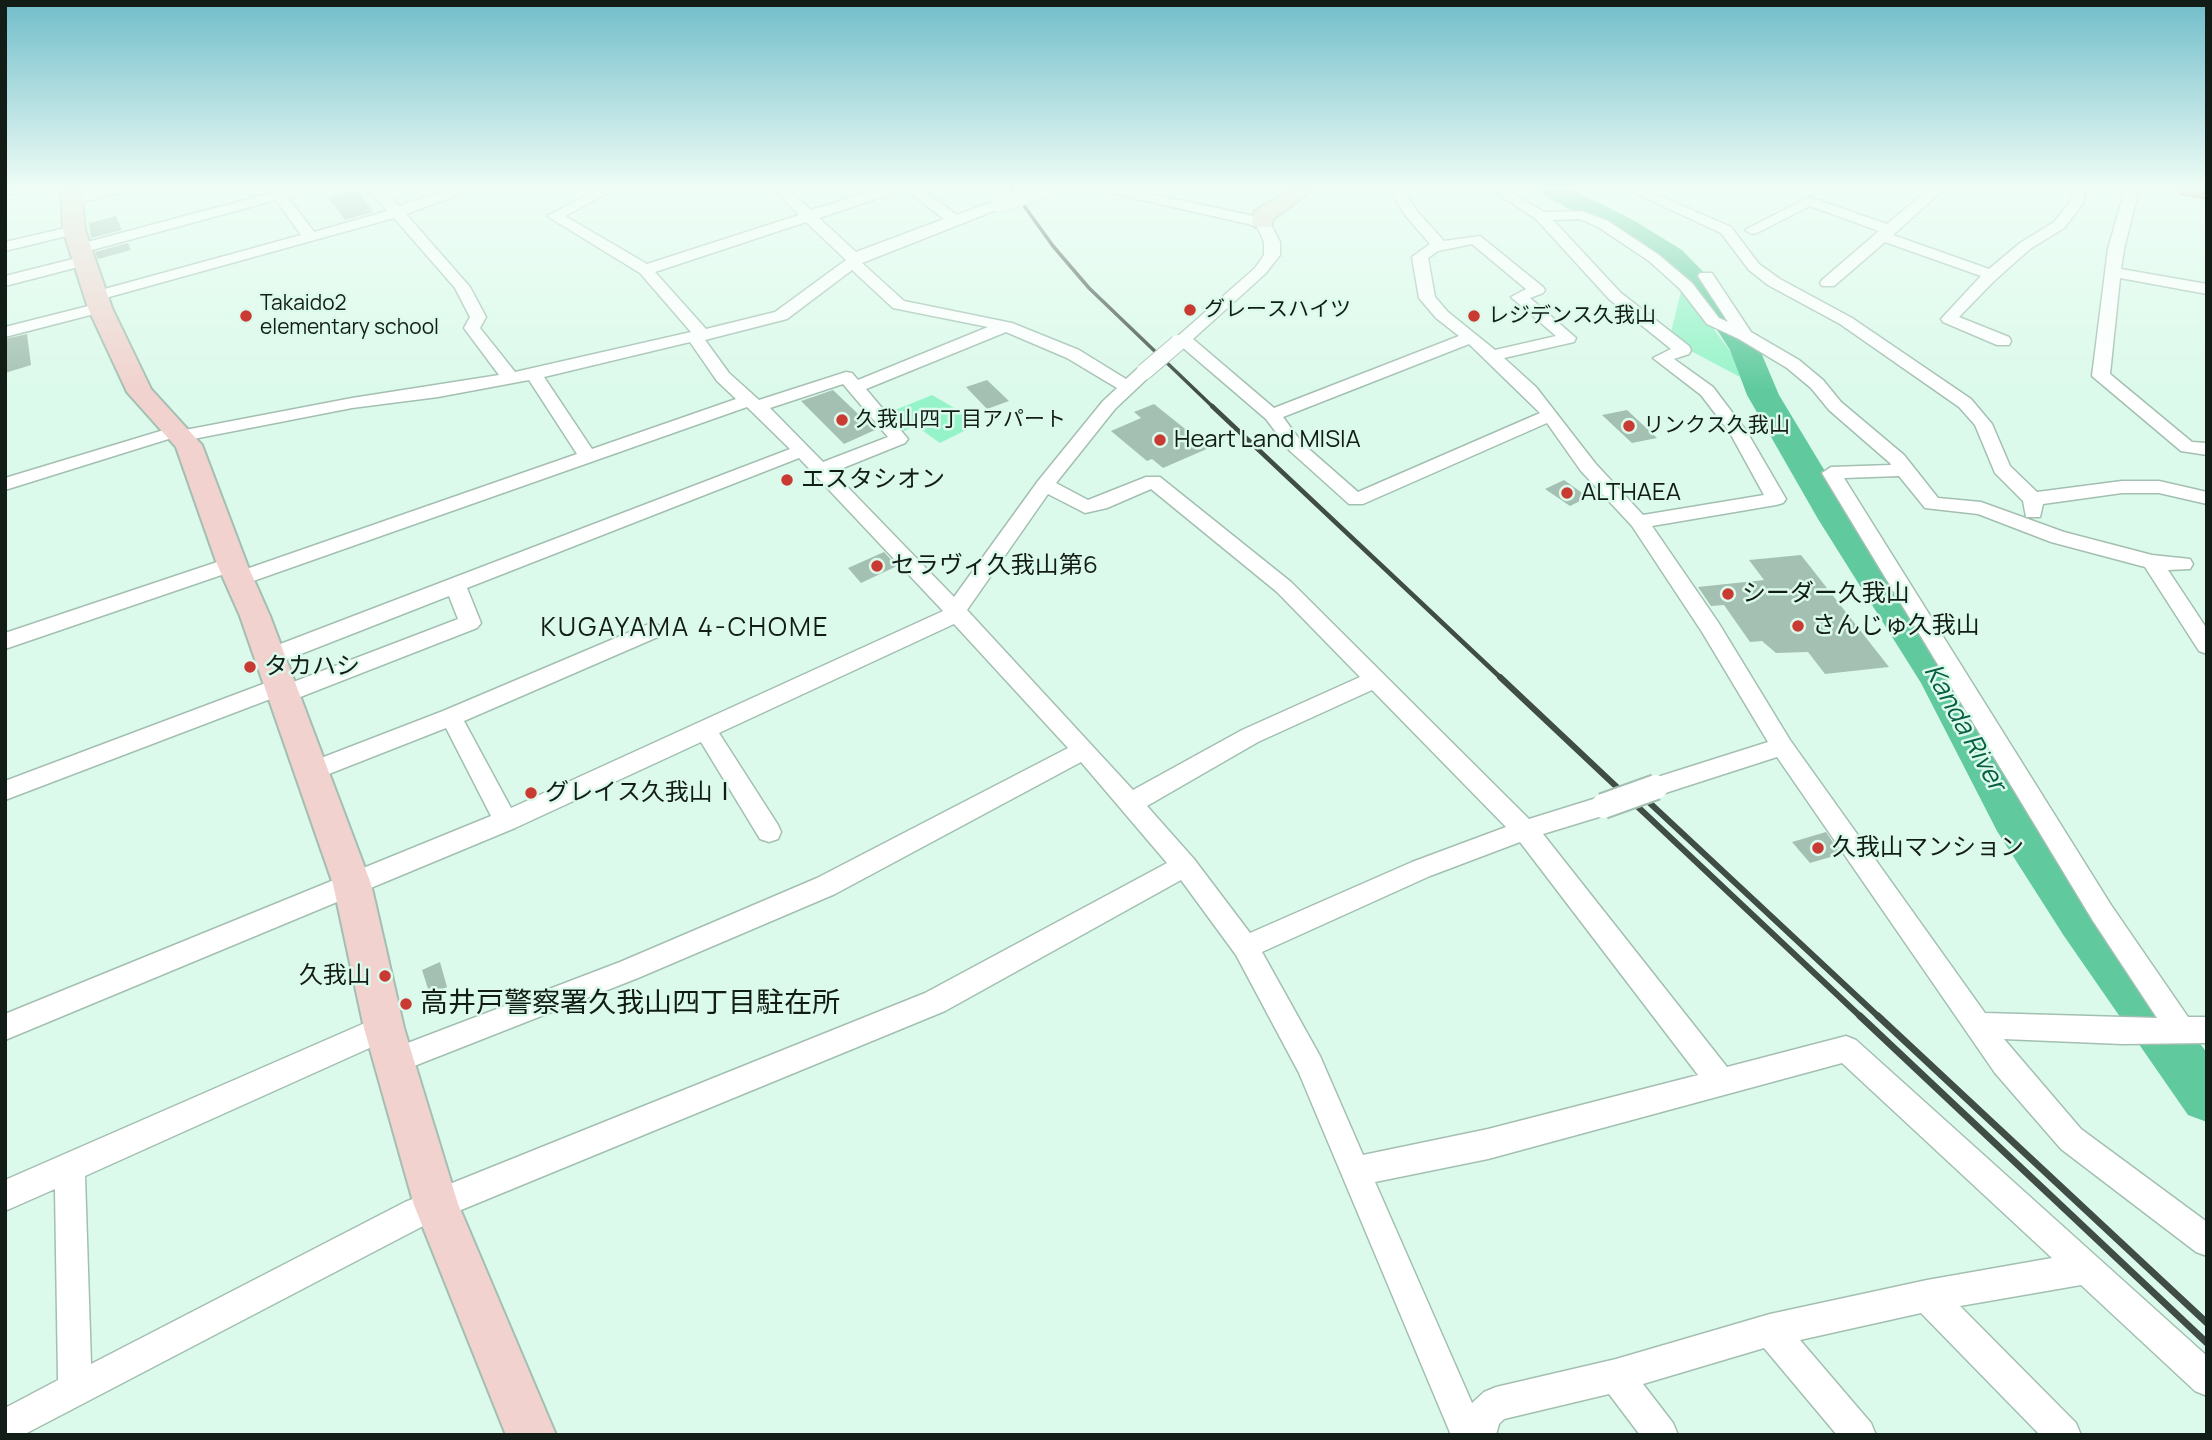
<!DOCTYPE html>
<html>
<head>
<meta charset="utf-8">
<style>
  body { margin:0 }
  #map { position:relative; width:2212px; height:1440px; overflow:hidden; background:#dcfaeb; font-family:Manrope,sans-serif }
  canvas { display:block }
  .frame { position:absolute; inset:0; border:7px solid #131d18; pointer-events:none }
</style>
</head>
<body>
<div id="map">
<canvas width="2212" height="1440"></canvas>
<div class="frame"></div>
</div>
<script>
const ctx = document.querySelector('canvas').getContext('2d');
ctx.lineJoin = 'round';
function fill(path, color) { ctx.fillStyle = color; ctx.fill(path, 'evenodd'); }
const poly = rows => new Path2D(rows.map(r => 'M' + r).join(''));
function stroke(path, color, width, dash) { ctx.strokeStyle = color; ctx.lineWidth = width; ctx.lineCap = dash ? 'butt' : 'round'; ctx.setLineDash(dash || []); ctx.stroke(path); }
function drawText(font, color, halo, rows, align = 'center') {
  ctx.font = font + ' Manrope,"Noto Sans JP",sans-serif'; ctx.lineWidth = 5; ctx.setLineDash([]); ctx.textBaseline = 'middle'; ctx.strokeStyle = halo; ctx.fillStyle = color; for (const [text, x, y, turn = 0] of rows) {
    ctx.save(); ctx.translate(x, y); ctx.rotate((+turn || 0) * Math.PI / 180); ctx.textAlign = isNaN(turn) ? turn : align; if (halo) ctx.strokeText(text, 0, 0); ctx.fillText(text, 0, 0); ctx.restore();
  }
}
fill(poly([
  [1682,287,1734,356,1740,377,1689,350,1671,332],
  [932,395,980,423,940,443,916,426,899,433,883,415]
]), '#94f3c8');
fill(poly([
  [1539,189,1571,189,1633,220,1682,250,1717,286,1760,350,1779,395,1852,516,1952,666,2029,805,2098,906,2207,1053,2207,1122,2188,1115,2064,936,1997,831,1921,683,1818,519,1747,395,1730,350,1696,297,1662,262,1613,232,1543,195,1539,189]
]), '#60ca9e');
fill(poly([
  [357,190,373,212,345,220,328,197],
  [116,216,122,230,91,238,89,223],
  [128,243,131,250,98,259,95,252],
  [27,334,31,365,5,373,5,339],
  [987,380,1009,401,987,409,966,387],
  [833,390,875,430,844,444,801,401],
  [1154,404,1209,448,1163,468,1152,459,1147,461,1111,431,1141,418,1134,412],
  [1627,410,1657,438,1632,443,1602,415],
  [1564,480,1588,497,1570,506,1545,489],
  [884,552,897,566,861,583,848,568],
  [1801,555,1889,667,1825,674,1808,652,1776,653,1762,641,1750,642,1724,605,1711,606,1698,587,1764,580,1749,560],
  [1826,832,1841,854,1810,863,1792,842],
  [440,962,447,987,430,995,422,970]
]), '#a4c0b2');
const street = poly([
  [5,189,24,189,22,192,5,195,5,189],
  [102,189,125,189,123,192,70,205,63,201,65,198,102,189],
  [286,189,308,189,288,197,314,232,387,211,367,189,382,189,399,206,450,189,469,189,467,192,406,214,470,287,486,317,480,328,515,372,691,332,640,273,547,216,598,189,615,189,565,216,647,264,799,215,773,189,788,189,811,210,878,189,898,189,896,192,819,218,856,252,944,219,905,189,921,189,957,215,994,201,1004,201,1006,204,1004,207,862,263,904,301,1012,323,1079,350,1126,379,1138,368,1150,368,1153,372,1150,376,1115,409,1056,483,1088,500,1146,477,1160,477,1291,582,1529,819,1603,796,1612,799,1615,806,1612,813,1543,834,1727,1067,1846,1036,1856,1040,2207,1356,2207,1396,2195,1391,2081,1285,1960,1306,2076,1423,2081,1435,2040,1435,1921,1313,1800,1340,1871,1423,1876,1435,1837,1435,1764,1348,1643,1384,1673,1423,1678,1435,1640,1435,1609,1394,1504,1419,1499,1424,1496,1435,1451,1435,1299,1073,1236,955,1181,880,945,1011,427,1224,23,1435,5,1435,5,1408,58,1380,55,1189,5,1211,5,1180,374,1019,384,1015,394,1019,398,1028,394,1037,85,1176,91,1364,405,1202,925,993,1167,863,1081,762,835,894,638,978,404,1070,394,1074,384,1070,380,1061,384,1052,620,962,817,878,1068,748,954,624,719,733,778,825,781,832,778,839,769,842,760,839,701,742,515,828,5,1040,5,1014,491,816,446,728,311,781,303,779,299,772,303,765,443,711,644,626,652,623,660,626,663,631,660,636,464,721,511,808,943,611,799,458,467,588,481,623,477,628,290,701,282,703,273,698,5,800,5,781,271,681,279,679,288,684,458,619,449,596,278,663,270,665,262,663,259,657,262,651,790,449,747,407,239,586,232,584,229,579,232,574,577,454,529,380,438,397,352,408,183,441,175,437,5,490,5,478,177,426,185,430,352,398,499,375,464,328,470,317,455,288,394,218,102,299,90,299,88,296,90,293,301,235,276,200,81,253,76,251,73,248,76,245,286,189],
  [806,222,846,260,775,312,706,329,655,272,806,222],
  [852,270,893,308,988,327,858,380,852,373,846,372,759,400,729,373,705,340,787,319,852,270],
  [1006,332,1067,358,1117,388,1103,401,1038,481,954,597,833,472,905,443,908,439,866,389,1006,332],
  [690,342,717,381,736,399,592,449,544,377,690,342],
  [843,384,888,437,823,462,770,408,843,384],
  [1151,489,1277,592,1360,677,1242,730,1133,790,967,610,1048,494,1085,513,1107,508,1151,489],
  [1372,690,1506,827,1412,862,1250,933,1194,859,1147,806,1258,742,1372,690],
  [1520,842,1698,1075,1488,1129,1363,1155,1320,1056,1262,952,1430,876,1520,842],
  [1842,1063,2052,1258,1927,1280,1770,1314,1616,1359,1496,1387,1484,1392,1472,1403,1375,1182,1488,1159,1842,1063],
  [1104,189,1128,189,1268,219,1280,242,1280,255,1265,274,1193,339,1274,408,1459,336,1436,318,1419,298,1412,257,1430,244,1405,215,1389,189,1403,189,1416,210,1444,241,1480,236,1543,287,1545,290,1543,293,1530,298,1576,338,1574,342,1504,358,1536,387,1595,463,1643,515,1764,495,1730,433,1701,395,1653,358,1671,349,1609,299,1536,219,1490,189,1506,189,1544,212,1582,211,1608,221,1659,255,1692,283,1719,318,1728,322,1698,276,1700,273,1712,273,1751,332,1799,360,1823,380,1841,402,1904,455,1938,498,1981,502,2064,532,2152,555,2190,559,2193,564,2190,569,2168,570,2207,629,2207,654,2199,651,2145,567,2051,542,1978,514,1925,508,1899,476,1844,478,2111,905,2188,1017,2207,1017,2207,1043,2122,1044,2004,1039,2081,1129,2207,1222,2207,1256,2196,1252,2061,1149,1995,1073,1777,757,1656,796,1648,794,1644,787,1648,780,1768,742,1702,632,1632,526,1581,471,1547,423,1363,504,1349,504,1290,451,1266,419,1182,347,1172,347,1170,343,1255,268,1264,255,1264,242,1257,226,1111,193,1104,189],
  [1580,219,1598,227,1649,261,1680,289,1707,324,1739,339,1787,368,1811,388,1829,410,1890,463,1891,465,1831,467,1822,473,2093,921,2157,1018,1985,1013,1790,740,1718,622,1652,526,1776,505,1783,503,1786,499,1747,432,1713,387,1674,359,1689,354,1691,350,1689,346,1621,293,1553,220,1580,219],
  [1472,244,1526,289,1511,297,1556,336,1495,350,1448,312,1435,297,1428,258,1438,251,1472,244],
  [1469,344,1540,413,1358,492,1302,443,1283,417,1469,344],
  [1626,189,1644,189,1731,227,1759,264,1780,279,1852,318,1971,399,1992,424,2010,466,2037,492,2122,481,2159,481,2207,492,2207,504,2159,493,2122,493,2043,504,2040,517,2026,517,2023,501,1995,473,1975,425,1959,407,1840,324,1768,285,1749,270,1721,233,1626,189],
  [1929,189,1944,189,1893,235,1989,269,2020,243,2054,222,2069,203,2072,189,2086,189,2083,204,2064,228,2030,249,1993,282,1959,317,2009,337,2011,341,2009,345,1997,345,1943,322,1941,319,1981,276,1885,242,1834,286,1822,286,1820,283,1822,280,1879,231,1810,206,1757,233,1752,234,1745,230,1809,197,1887,224,1929,189],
  [2125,189,2139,189,2124,249,2121,269,2207,284,2207,294,2120,278,2110,374,2192,442,2207,443,2207,455,2181,451,2092,376,2108,249,2125,189],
  [74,226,81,230,79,233,5,251,5,242,74,226],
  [85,256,90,258,93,261,90,264,5,286,5,276,85,256],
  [100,303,108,308,106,311,5,337,5,327,100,303],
  [232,557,239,559,242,564,239,569,5,649,5,633,232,557]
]);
const secondary = poly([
  [61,189,81,189,85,230,112,308,151,389,202,445,247,564,270,616,371,884,404,1028,458,1204,556,1435,506,1435,414,1205,364,1028,333,884,240,616,217,564,176,447,127,392,88,308,63,230,61,189],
  [1291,189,1315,189,1274,218,1271,227,1255,227,1252,222,1255,211,1291,189]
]);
const primary = poly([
  [2178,189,2207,189,2207,198,2181,194,2178,189]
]);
stroke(street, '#a3bfb1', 3);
stroke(secondary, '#a3bfb1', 4);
stroke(primary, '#8e4e44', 3);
fill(street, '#fff');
fill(secondary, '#f1d2ce');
fill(primary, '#e3a49d');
stroke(poly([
  [1012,189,1053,246,1089,288,1213,407]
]), '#3f4d46', 3.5);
stroke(poly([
  [1212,406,1502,679]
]), '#3f4d46', 4.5);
stroke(poly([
  [1500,677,1862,1018],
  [1638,792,1880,1018]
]), '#3f4d46', 6);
stroke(poly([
  [1860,1016,2207,1343],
  [1878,1016,2207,1323]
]), '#3f4d46', 7);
const streetBridgeFar1 = poly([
  [999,204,1048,189],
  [1144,372,1178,343]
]);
const streetBridge = poly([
  [1603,806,1656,787]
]);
stroke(streetBridgeFar1, '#a3bfb1', 18, []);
stroke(streetBridge, '#a3bfb1', 28, []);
stroke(streetBridgeFar1, '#fff', 16);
stroke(streetBridge, '#fff', 24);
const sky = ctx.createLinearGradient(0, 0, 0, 390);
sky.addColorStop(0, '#71bdca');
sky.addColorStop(0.48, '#effdf6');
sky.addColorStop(1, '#effdf600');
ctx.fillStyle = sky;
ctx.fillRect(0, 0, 2212, 390);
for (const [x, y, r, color] of [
  [1190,310,7,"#c93b32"],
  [246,316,7,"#c93b32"],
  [1474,316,7,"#c93b32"],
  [842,420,7,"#c93b32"],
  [1629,426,7,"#c93b32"],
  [1160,440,7,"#c93b32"],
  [787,480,7,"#c93b32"],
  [1567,493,7,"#c93b32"],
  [877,566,7,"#c93b32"],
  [1728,594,7,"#c93b32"],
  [1798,626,7,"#c93b32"],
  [250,667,7,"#c93b32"],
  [531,793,7,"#c93b32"],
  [1818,848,7,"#c93b32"],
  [385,976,7,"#c93b32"],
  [406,1004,7,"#c93b32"]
]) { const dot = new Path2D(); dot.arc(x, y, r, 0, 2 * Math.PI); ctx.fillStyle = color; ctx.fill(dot); stroke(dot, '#dcfaeb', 2.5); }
drawText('21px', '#131d18', '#dcfaeb', [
  ["Takaido2",260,304],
  ["elementary school",260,328],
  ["グレースハイツ",1204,310],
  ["レジデンス久我山",1488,316],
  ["久我山四丁目アパート",856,420],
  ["リンクス久我山",1643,426]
], 'left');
drawText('24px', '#131d18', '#dcfaeb', [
  ["Heart Land MISIA",1174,440],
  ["エスタシオン",801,480],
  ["ALTHAEA",1581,493],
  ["セラヴィ久我山第6",891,566],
  ["シーダー久我山",1742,594],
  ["さんじゅ久我山",1812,626],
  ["タカハシ",264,667],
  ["グレイス久我山Ⅰ",545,793],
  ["久我山マンション",1832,848],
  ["久我山",371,976,"right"]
], 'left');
ctx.letterSpacing = '2px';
drawText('26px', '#131d18', '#dcfaeb', [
  ["KUGAYAMA 4-CHOME",685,629]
]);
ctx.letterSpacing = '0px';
drawText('italic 26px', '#065e42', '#dcfaeb', [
  ["Kanda River",1964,728,61]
]);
drawText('28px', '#131d18', '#dcfaeb', [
  ["高井戸警察署久我山四丁目駐在所",420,1004]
], 'left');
</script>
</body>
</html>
